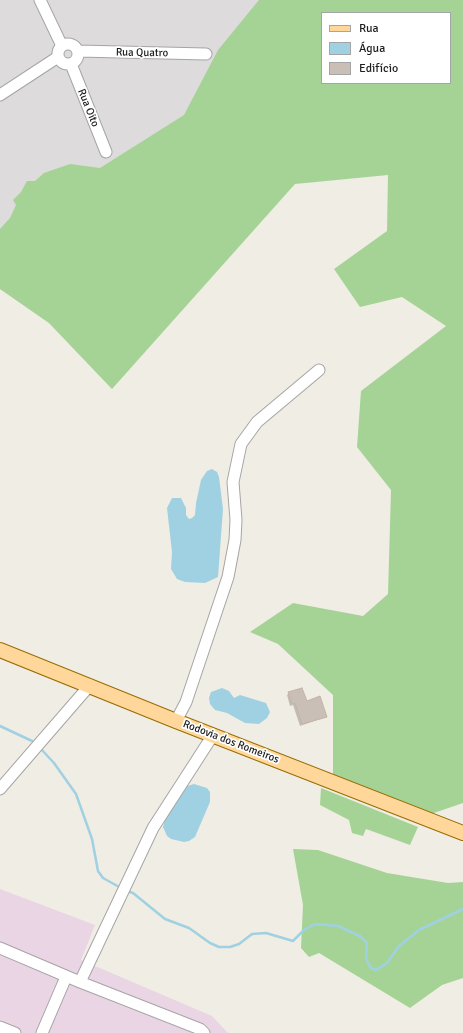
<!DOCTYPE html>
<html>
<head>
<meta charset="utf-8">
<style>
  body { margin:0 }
  #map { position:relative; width:463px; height:1033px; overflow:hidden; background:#f0ede4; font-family:Signika,sans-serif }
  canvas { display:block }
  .legend { position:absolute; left:321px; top:12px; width:130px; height:72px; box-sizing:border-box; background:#fff; border:1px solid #a5a5a5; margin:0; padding:5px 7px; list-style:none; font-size:12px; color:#1e1e1e }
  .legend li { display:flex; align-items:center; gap:8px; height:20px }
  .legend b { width:20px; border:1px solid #a5a5a5 }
</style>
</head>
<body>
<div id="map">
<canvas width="463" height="1033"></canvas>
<ul class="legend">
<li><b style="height:5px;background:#ffd79a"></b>Rua</li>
<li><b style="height:11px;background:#a0d1e2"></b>Água</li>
<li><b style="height:11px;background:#c9bfb6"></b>Edifício</li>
</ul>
</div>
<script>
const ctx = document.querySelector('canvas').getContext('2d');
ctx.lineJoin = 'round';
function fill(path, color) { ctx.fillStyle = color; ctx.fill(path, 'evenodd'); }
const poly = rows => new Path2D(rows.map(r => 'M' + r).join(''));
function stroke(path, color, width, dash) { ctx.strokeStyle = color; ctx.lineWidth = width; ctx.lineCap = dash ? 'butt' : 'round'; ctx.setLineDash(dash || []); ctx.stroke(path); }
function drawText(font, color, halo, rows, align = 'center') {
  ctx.font = font + ' Signika,sans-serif'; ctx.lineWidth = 3.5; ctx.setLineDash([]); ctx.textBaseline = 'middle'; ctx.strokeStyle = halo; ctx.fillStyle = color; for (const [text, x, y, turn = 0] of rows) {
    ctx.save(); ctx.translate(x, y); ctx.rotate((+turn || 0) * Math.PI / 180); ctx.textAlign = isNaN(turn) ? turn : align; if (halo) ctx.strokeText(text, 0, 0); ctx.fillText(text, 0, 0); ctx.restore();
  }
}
fill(poly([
  [0,0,323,0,119,315,112,389,49,323,0,289]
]), '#dddbdb');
fill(poly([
  [0,889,95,925,81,960,212,1016,228,1033,0,1033]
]), '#ead5e5');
fill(poly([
  [259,0,463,0,463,803,431,814,333,775,333,695,278,644,250,632,293,603,363,616,388,594,391,490,357,447,361,391,446,326,402,297,360,307,334,269,387,231,388,175,295,184,112,389,49,323,0,289,0,229,10,218,16,205,13,200,21,192,27,181,35,181,44,173,70,164,100,168,184,115,218,50],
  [322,13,450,13,450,83,322,83],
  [321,788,418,827,410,845,366,829,363,836,352,833,349,820,320,805],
  [293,849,318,850,387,873,448,883,463,882,463,978,442,985,410,1008,319,953,309,957,301,948,303,905]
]), '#a5d395');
fill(poly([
  [212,469,217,472,219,477,223,509,218,577,205,583,185,582,177,579,171,569,172,552,167,508,172,498,181,498,186,508,186,515,189,519,192,518,195,515,196,503,201,480,207,471],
  [222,688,229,691,234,698,240,695,266,703,270,712,267,718,259,724,245,723,227,713,215,710,210,704,209,698,211,692],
  [194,784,207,788,210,792,210,802,195,837,189,841,184,842,171,839,167,836,163,827,168,810,184,787]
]), '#a0d1e2');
fill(poly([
  [289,693,326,717,300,726,293,705,290,706,287,695]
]), '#0003');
stroke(poly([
  [0,726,32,741],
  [41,749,54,763,76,794,92,839,98,871,103,878,121,888],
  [127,891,133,893,165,919,189,928,210,943,219,947,230,947,239,944,252,934,266,933,293,941,304,930,315,924,338,926,360,936,367,943,366,959,371,968,376,970,387,963,399,946,419,930,463,909]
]), '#a0d1e2', 2.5);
const building = poly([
  [302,688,307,701,320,696,327,717,302,724,295,703,292,704,288,692,302,688]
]);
fill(building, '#c9bfb6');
stroke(building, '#c3b3a5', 1);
const minor = poly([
  [40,0,62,46],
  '58 54a10 10 0 1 1 20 0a10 10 0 1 1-20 0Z',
  [78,51,206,54],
  [71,64,106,152],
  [0,95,58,57],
  [176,721,186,702,228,577,235,540,236,520,233,482,241,444,257,422,319,370],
  [0,789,90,685],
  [0,948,80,982],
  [0,1027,15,1033],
  [42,1033,66,977],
  [204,1033,200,1029,80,982,153,828,213,735]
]);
const major = poly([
  [0,650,176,721,463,833]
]);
stroke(minor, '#a5a5a5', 13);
stroke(major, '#996c00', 16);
stroke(minor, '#fff', 11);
stroke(major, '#ffd79a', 14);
drawText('11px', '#1e1e1e', '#fff', [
  ["Rua Quatro",142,53,1],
  ["Rua Oito",88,108,68],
  ["Rodovia dos Romeiros",231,742,21]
]);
</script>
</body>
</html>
